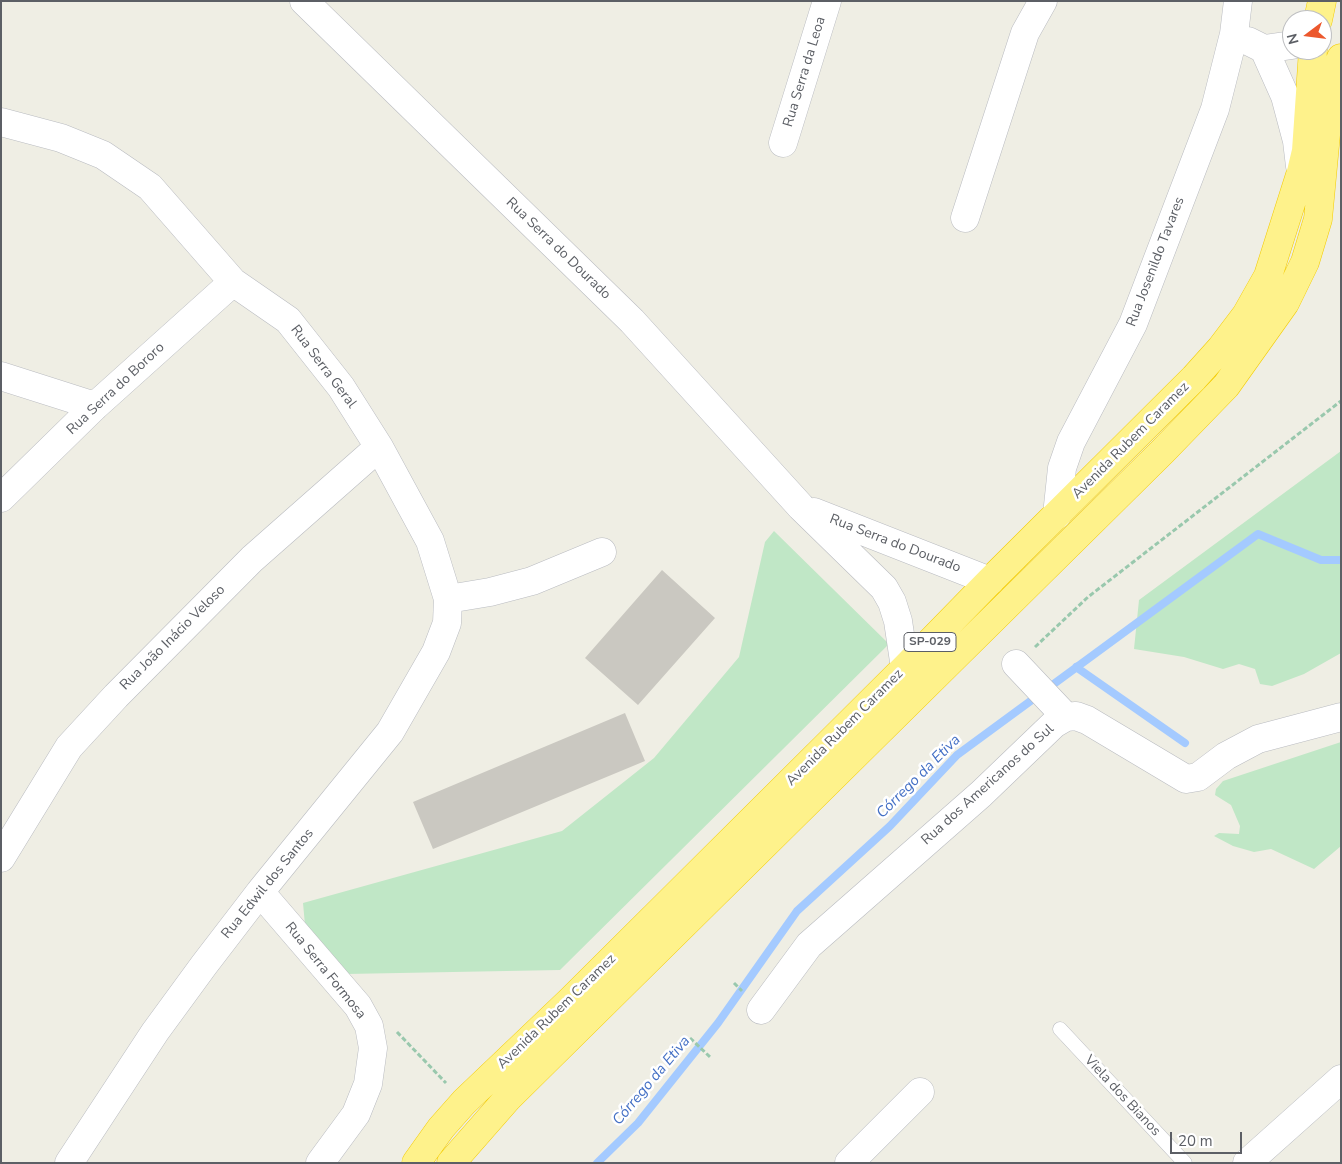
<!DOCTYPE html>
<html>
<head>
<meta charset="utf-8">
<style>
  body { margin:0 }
  #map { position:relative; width:1342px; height:1164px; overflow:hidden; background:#efeee4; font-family:"Nunito Sans",sans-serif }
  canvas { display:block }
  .frame { position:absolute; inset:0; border:2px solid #5c5f65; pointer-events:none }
  .north { position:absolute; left:1282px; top:10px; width:50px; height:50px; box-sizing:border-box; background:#fff; border:1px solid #bebfc1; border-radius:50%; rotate:255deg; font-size:14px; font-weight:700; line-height:20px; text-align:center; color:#5c5f65 }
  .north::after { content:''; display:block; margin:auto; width:18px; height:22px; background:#ec582d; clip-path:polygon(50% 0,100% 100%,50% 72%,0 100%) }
  .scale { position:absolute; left:1170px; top:1132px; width:72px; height:22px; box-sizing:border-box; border:2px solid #5c5f65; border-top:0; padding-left:6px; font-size:15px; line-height:18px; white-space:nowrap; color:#5c5f65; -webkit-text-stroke:4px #fff; paint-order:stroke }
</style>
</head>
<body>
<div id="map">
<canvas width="1342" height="1164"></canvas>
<div class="frame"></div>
<div class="north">N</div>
<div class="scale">20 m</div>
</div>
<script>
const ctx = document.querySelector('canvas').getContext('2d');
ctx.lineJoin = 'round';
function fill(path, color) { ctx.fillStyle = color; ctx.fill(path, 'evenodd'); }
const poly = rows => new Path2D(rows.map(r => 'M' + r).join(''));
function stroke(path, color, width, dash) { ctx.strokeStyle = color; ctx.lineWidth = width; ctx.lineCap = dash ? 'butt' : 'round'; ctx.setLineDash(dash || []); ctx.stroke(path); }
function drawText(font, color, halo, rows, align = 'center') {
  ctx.font = font + ' "Nunito Sans",sans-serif'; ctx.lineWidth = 5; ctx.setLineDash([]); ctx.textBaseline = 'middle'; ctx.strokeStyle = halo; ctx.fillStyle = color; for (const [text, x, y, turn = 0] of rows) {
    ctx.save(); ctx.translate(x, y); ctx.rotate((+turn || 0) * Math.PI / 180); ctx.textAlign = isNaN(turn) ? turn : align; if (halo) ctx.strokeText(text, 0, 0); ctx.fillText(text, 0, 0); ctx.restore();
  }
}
fill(poly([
  [1341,451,1341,653,1304,674,1272,686,1260,684,1255,669,1239,664,1223,669,1184,657,1134,649,1139,600],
  [774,531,889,644,560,970,346,974,306,936,303,903,562,831,654,758,739,657,765,542],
  [1341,742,1341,846,1314,869,1271,849,1254,852,1233,846,1214,836,1219,833,1239,834,1240,826,1231,805,1215,795,1216,789,1223,781]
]), '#c0e7c6');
stroke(poly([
  [1076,667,1185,743],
  [597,1163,638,1123,718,1023,797,911,890,826,957,755,1258,534,1321,560,1341,560]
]), '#a4caff', 8);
fill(poly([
  [662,570,715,618,638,705,585,658],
  [625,713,645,761,433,849,413,802]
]), '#cac8c1');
const lane = poly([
  [1060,1029,1185,1163]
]);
const street = poly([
  [304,1,632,321,801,507,884,588,892,602,898,621,905,668],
  [1248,41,1264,49,1292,45],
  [1264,49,1285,96,1297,141,1300,166],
  [1,122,61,138,103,155,150,187,233,282,288,320,341,387,379,447,430,541,448,599,447,623,436,652,390,732,260,892,204,965,155,1032,69,1163],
  [783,143,827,1],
  [965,218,1025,33,1043,1],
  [1,376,95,406],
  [1,498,95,406,233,282],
  [814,512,990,581],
  [1057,515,1062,468,1071,442,1133,324,1215,109,1234,34,1238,1],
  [448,599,490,592,532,581,602,552],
  [1016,664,1066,717],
  [1,858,69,747,116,696,252,559,379,447],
  [260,892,358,1006,369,1026,373,1048,368,1084,356,1114,320,1163],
  [761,1010,809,945,981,794,1054,724,1066,717,1076,716,1087,720,1186,779,1198,777,1226,756,1258,739,1341,717],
  [849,1163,920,1092],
  [1247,1163,1341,1079]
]);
const highway = poly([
  [1318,20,1322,1],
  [416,1163,441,1128,464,1102,570,1001,905,668,990,581,1194,378,1221,348,1246,315,1268,276,1301,172,1306,151,1313,50],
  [451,1163,508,1098,1163,451,1226,386,1285,303,1305,262,1318,219,1331,82,1341,58]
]);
stroke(lane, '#b9bbc0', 15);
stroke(street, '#b9bbc0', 29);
stroke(highway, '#f3cb00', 29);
stroke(poly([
  [1035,647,1088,597,1341,401],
  [734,983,742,991],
  [397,1032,446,1083],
  [690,1038,710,1057]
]), '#99c8ad', 3, [5, 2.5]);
stroke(lane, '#fff', 14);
stroke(street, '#fff', 28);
stroke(highway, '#fef28b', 28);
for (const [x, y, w] of [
  [930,642,52]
]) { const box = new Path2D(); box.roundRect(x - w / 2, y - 9.5, w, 19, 4); ctx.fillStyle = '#fff'; ctx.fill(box); stroke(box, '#5c5f65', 1); }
drawText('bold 12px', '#5c5f65', null, [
  ["SP-029",930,642]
]);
drawText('14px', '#5c5f65', '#fff', [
  ["Rua Serra da Leoa",805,72,-73],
  ["Rua Serra do Dourado",558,249,44],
  ["Rua Josenildo Tavares",1156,262,-69],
  ["Rua Serra Geral",323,367,53],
  ["Rua Serra do Bororo",116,389,-43],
  ["Avenida Rubem Caramez",1131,441,-45],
  ["Rua Serra do Dourado",895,544,21],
  ["Rua João Inácio Veloso",173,638,-45],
  ["Avenida Rubem Caramez",845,728,-45],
  ["Rua dos Americanos do Sul",988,785,-42],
  ["Rua Edwil dos Santos",268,884,-51],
  ["Rua Serra Formosa",325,971,51],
  ["Avenida Rubem Caramez",557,1012,-44],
  ["Viela dos Bianos",1122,1096,47]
]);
drawText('italic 15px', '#4470c5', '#fff', [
  ["Córrego da Etiva",919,777,-45],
  ["Córrego da Etiva",652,1081,-50]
]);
</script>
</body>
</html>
